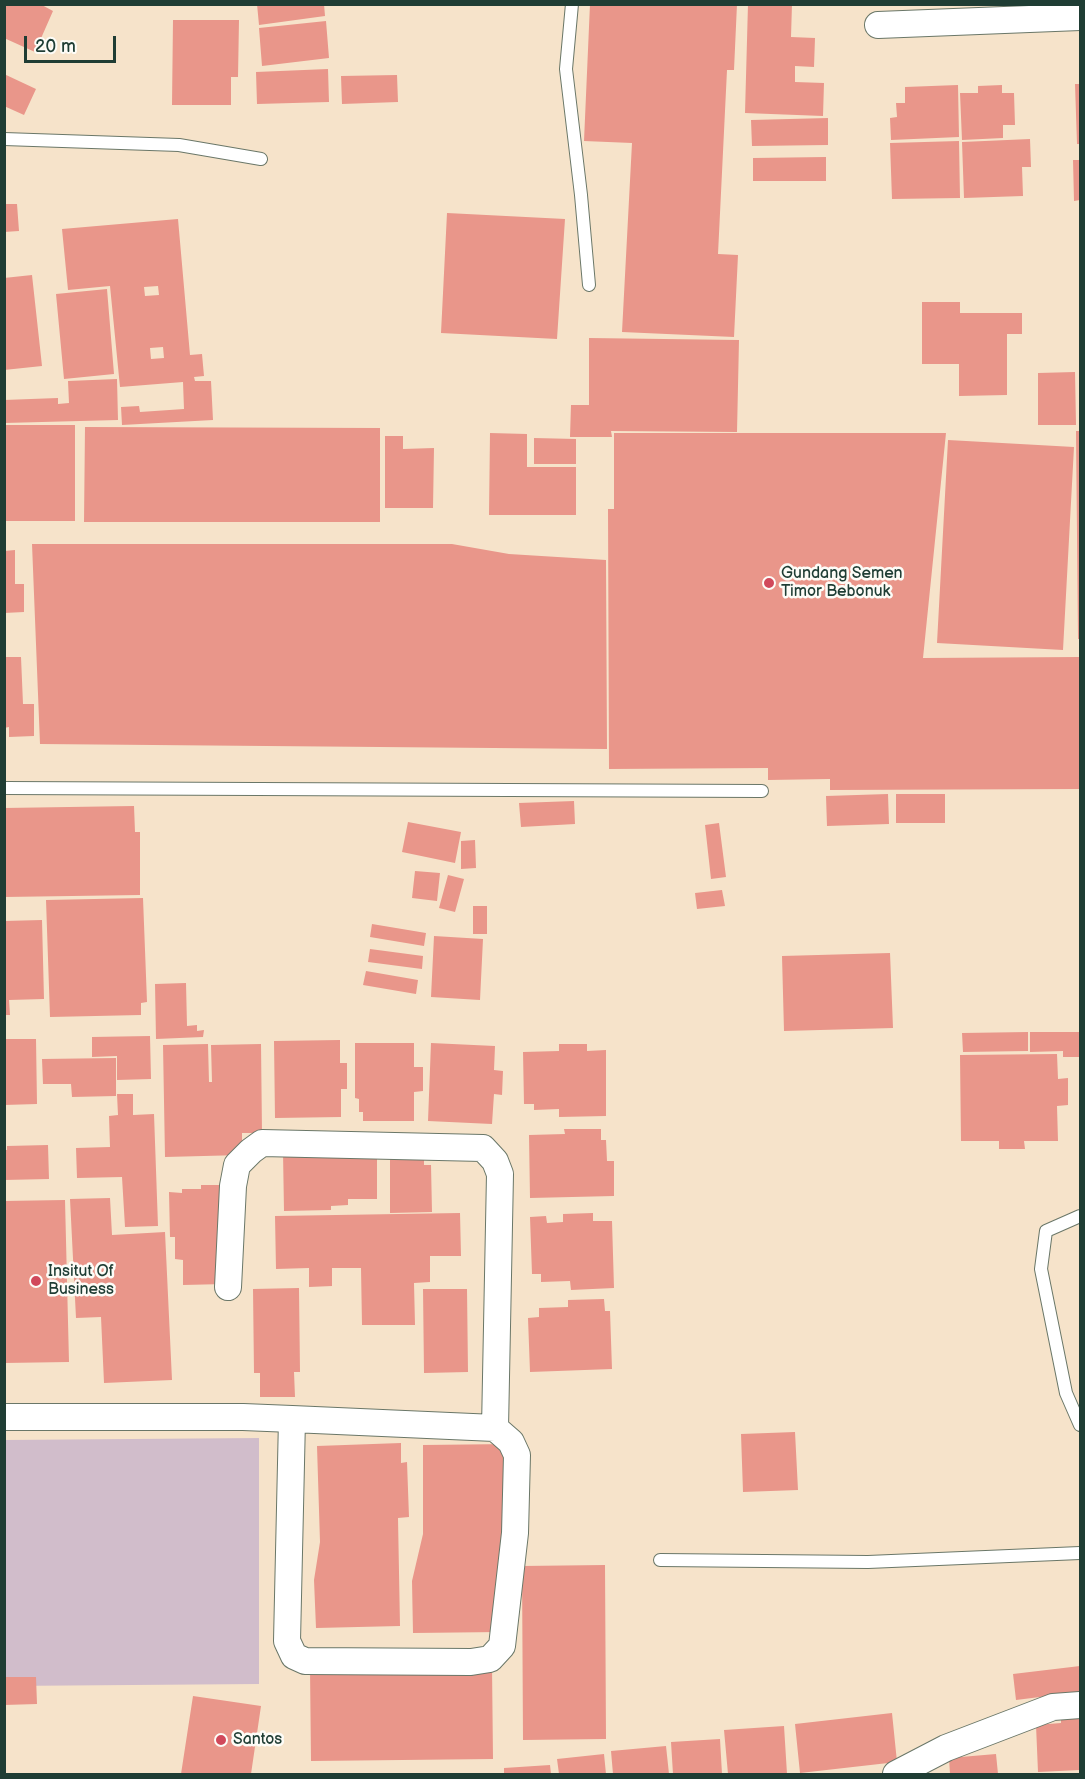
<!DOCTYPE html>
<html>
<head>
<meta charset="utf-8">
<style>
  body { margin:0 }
  #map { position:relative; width:1085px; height:1779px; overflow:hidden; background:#f6e3ca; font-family:"Balsamiq Sans",sans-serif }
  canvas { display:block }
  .frame { position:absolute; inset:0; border:6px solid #1f3d34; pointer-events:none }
  .scale { position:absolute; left:24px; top:36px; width:92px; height:27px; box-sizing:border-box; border:3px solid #1f3d34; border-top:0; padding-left:8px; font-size:18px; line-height:21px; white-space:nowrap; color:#1f3d34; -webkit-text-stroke:4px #fdfcf7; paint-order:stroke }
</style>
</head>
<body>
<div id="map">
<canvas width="1085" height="1779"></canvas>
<div class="frame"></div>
<div class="scale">20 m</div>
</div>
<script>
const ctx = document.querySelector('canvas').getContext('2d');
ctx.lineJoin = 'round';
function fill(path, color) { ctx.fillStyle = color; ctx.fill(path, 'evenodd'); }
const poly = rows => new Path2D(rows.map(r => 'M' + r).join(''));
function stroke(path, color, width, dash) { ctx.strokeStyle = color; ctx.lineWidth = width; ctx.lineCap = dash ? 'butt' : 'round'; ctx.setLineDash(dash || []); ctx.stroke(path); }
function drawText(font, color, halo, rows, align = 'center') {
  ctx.font = font + ' "Balsamiq Sans",sans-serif'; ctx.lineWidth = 5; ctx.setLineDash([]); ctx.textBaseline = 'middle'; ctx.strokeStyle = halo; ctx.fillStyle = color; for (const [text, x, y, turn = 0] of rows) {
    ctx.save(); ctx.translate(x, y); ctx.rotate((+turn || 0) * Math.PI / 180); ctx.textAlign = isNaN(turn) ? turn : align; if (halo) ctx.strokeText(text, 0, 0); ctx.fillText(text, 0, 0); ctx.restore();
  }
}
fill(poly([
  [259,1438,259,1684,5,1686,4,1440]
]), '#d1bdcb');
fill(poly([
  [4,4,40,4,53,11,35,52,4,38],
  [257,4,324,4,325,16,259,25],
  [590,4,737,4,734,70,727,70,718,254,738,255,734,337,622,332,632,143,584,141],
  [748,4,792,4,791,37,815,38,814,67,795,66,795,82,824,83,823,116,745,113],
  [173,20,239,20,238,77,231,77,231,105,172,105],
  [326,21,329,58,262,66,259,28],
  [328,69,329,102,257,104,256,72],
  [4,74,36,89,24,115,4,106],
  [397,75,398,102,342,104,341,76],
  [1075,84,1080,84,1080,144,1077,144],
  [958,85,959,137,891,140,890,118,897,117,896,103,905,103,905,87],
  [1002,85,1002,93,1014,93,1015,125,1003,125,1003,138,962,140,960,93,978,93,978,86],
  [828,118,828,145,752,146,751,120],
  [1030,139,1031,167,1022,167,1023,196,964,198,962,142],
  [959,141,960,198,892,199,890,143],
  [826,157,826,181,753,181,753,158],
  [1073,160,1080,160,1080,200,1074,201],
  [4,204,17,204,19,231,4,232],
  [447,213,565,219,557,339,441,333],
  [178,219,190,355,202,354,204,376,194,377,195,381,211,381,213,420,122,425,121,407,139,406,140,412,184,409,183,382,120,387,110,286,68,290,62,229],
  [158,286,159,295,145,296,144,287],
  [163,347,164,358,151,359,150,348],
  [32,275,42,366,4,370,4,278],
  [107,289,114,374,64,379,56,294],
  [922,302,960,302,960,313,1022,313,1022,334,1007,334,1007,395,959,396,959,364,922,364],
  [589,338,739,340,737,432,611,431,612,437,570,437,571,405,589,405],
  [1075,372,1076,425,1038,425,1038,373],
  [117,379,118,420,4,423,4,400,58,398,58,404,69,403,68,381],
  [4,425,75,425,75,521,4,521],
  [85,427,380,428,380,522,84,522],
  [1076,431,1080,431,1080,639,1078,639],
  [490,433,527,434,527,467,576,467,576,515,489,515],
  [614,433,946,433,923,658,1080,657,1080,789,830,790,830,779,768,780,768,768,609,769,608,509,614,509],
  [385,436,403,436,403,449,434,448,433,508,385,508],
  [534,438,576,439,576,464,534,464],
  [948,440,1074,447,1063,650,937,643],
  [32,544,452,544,509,554,606,560,607,749,40,744],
  [15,550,15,584,24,584,24,612,4,613,4,551],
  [4,657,21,657,23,704,34,704,34,736,9,737,9,727,4,728],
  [888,794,889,824,827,826,826,796],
  [896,794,945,794,945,823,896,823],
  [574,801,575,824,521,827,519,803],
  [134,806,135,832,140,832,140,895,4,897,4,808],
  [408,822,461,832,455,863,402,852],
  [719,823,726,877,711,879,705,825],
  [475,840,476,868,461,869,461,841],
  [415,871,440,873,437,901,412,898],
  [448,875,464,879,455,912,439,908],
  [722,890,725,906,697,909,695,893],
  [143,898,147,1002,141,1003,141,1015,50,1017,46,900],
  [473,906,487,906,487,934,473,934],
  [42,920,44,999,9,1000,10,1015,4,1015,4,921],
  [372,924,426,933,424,946,370,937],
  [434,936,483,939,480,1000,431,997],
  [370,949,423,956,422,969,368,962],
  [890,953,893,1028,784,1031,782,956],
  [366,971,418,980,416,994,363,985],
  [186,983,187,1026,197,1025,197,1031,204,1030,203,1037,156,1039,155,984],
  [1028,1032,1028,1051,963,1052,962,1033],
  [1030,1032,1080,1032,1080,1057,1063,1057,1063,1051,1030,1052],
  [150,1036,151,1079,117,1080,117,1056,92,1057,92,1037],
  [4,1039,36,1039,37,1104,4,1105],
  [340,1040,340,1063,347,1063,347,1089,341,1089,341,1117,275,1118,274,1041],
  [355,1043,414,1043,414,1067,423,1067,423,1091,414,1092,414,1121,363,1121,363,1112,359,1112,359,1099,355,1098],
  [431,1043,495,1046,494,1070,503,1071,502,1095,494,1094,492,1124,428,1121],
  [208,1044,209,1082,212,1082,211,1045,261,1044,262,1133,242,1133,242,1155,165,1157,163,1045],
  [559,1044,587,1044,587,1051,606,1050,606,1116,559,1117,559,1109,534,1110,534,1104,524,1104,523,1052,559,1051],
  [1057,1054,1058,1079,1068,1078,1068,1105,1057,1106,1058,1141,1024,1141,1025,1149,999,1149,999,1141,961,1141,960,1055],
  [116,1058,116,1096,72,1097,71,1084,43,1084,42,1059],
  [117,1094,133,1094,133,1115,154,1114,158,1226,125,1227,122,1177,77,1178,76,1148,110,1147,109,1116,118,1115],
  [564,1129,601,1129,601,1140,606,1140,607,1161,614,1161,614,1196,530,1198,529,1135,565,1134],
  [48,1145,49,1179,4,1180,4,1150,7,1150,7,1146],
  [390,1149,424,1149,424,1165,431,1165,432,1212,390,1213],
  [347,1151,348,1158,377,1157,377,1199,348,1199,348,1205,331,1206,331,1210,284,1211,283,1152],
  [201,1185,228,1185,225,1284,183,1285,183,1260,175,1259,175,1237,170,1237,169,1192,182,1193,182,1189,201,1189],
  [110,1198,112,1235,165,1232,172,1380,104,1383,101,1317,76,1318,70,1199],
  [65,1200,69,1362,4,1363,4,1201],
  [460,1213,461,1256,430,1256,430,1282,414,1283,415,1325,362,1325,361,1268,332,1268,332,1286,309,1287,309,1268,276,1269,275,1216],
  [593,1213,593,1221,612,1221,614,1288,571,1290,570,1281,541,1282,541,1274,532,1274,530,1217,546,1216,547,1223,563,1222,563,1214],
  [299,1288,300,1372,294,1372,295,1397,260,1397,260,1373,254,1373,253,1289],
  [423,1289,467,1289,468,1372,424,1373],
  [604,1299,605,1311,610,1311,612,1369,530,1372,528,1318,539,1317,539,1308,568,1307,568,1300],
  [795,1432,798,1490,743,1492,741,1434],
  [401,1443,401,1463,407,1462,409,1517,398,1518,400,1626,316,1628,314,1580,320,1542,317,1446],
  [510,1444,500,1632,413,1633,412,1581,423,1534,423,1445],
  [605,1565,606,1739,523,1740,522,1566],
  [492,1666,493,1759,311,1761,310,1668],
  [1080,1666,1080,1692,1016,1700,1013,1674],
  [4,1677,36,1677,37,1704,4,1705],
  [193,1696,261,1706,251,1774,181,1774],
  [1080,1708,1080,1770,1038,1772,1036,1725,1061,1723,1061,1709],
  [892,1713,897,1762,800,1773,795,1724],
  [784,1726,787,1774,728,1774,724,1730],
  [720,1739,722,1774,673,1774,671,1742],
  [666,1746,669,1774,613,1774,611,1751],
  [604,1754,606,1774,559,1774,557,1759],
  [996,1754,998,1774,950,1774,949,1758],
  [550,1765,551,1774,504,1774,504,1768]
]), '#e9968a');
const service = poly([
  [572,4,566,69,581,195,589,285],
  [4,139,179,145,261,159],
  [4,788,762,791],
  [1080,1216,1046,1231,1041,1269,1066,1393,1080,1425],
  [660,1560,868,1562,1080,1553]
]);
const minor = poly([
  [878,25,1080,17],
  [228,1287,233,1186,237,1165,251,1151,262,1143,483,1148,495,1161,500,1174,495,1428],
  [4,1417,243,1417,292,1419,495,1428,511,1442,517,1455,515,1533,502,1646,490,1659,471,1662,305,1661,294,1656,287,1641,292,1419],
  [896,1774,946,1748,1053,1707,1080,1705]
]);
stroke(service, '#6a7768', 14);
stroke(minor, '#6a7768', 28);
stroke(service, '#fff', 12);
stroke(minor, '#fff', 26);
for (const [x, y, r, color] of [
  [769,583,6,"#d1495b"],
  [36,1281,6,"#d1495b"],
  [221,1740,6,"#d1495b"]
]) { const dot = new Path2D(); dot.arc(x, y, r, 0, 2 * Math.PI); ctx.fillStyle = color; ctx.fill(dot); stroke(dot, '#fdfcf7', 2); }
drawText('16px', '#1f3d34', '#fdfcf7', [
  ["Gundang Semen",781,574],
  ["Timor Bebonuk",781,592],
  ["Insitut Of",48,1272],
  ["Business",48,1290],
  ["Santos",233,1740]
], 'left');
</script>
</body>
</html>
